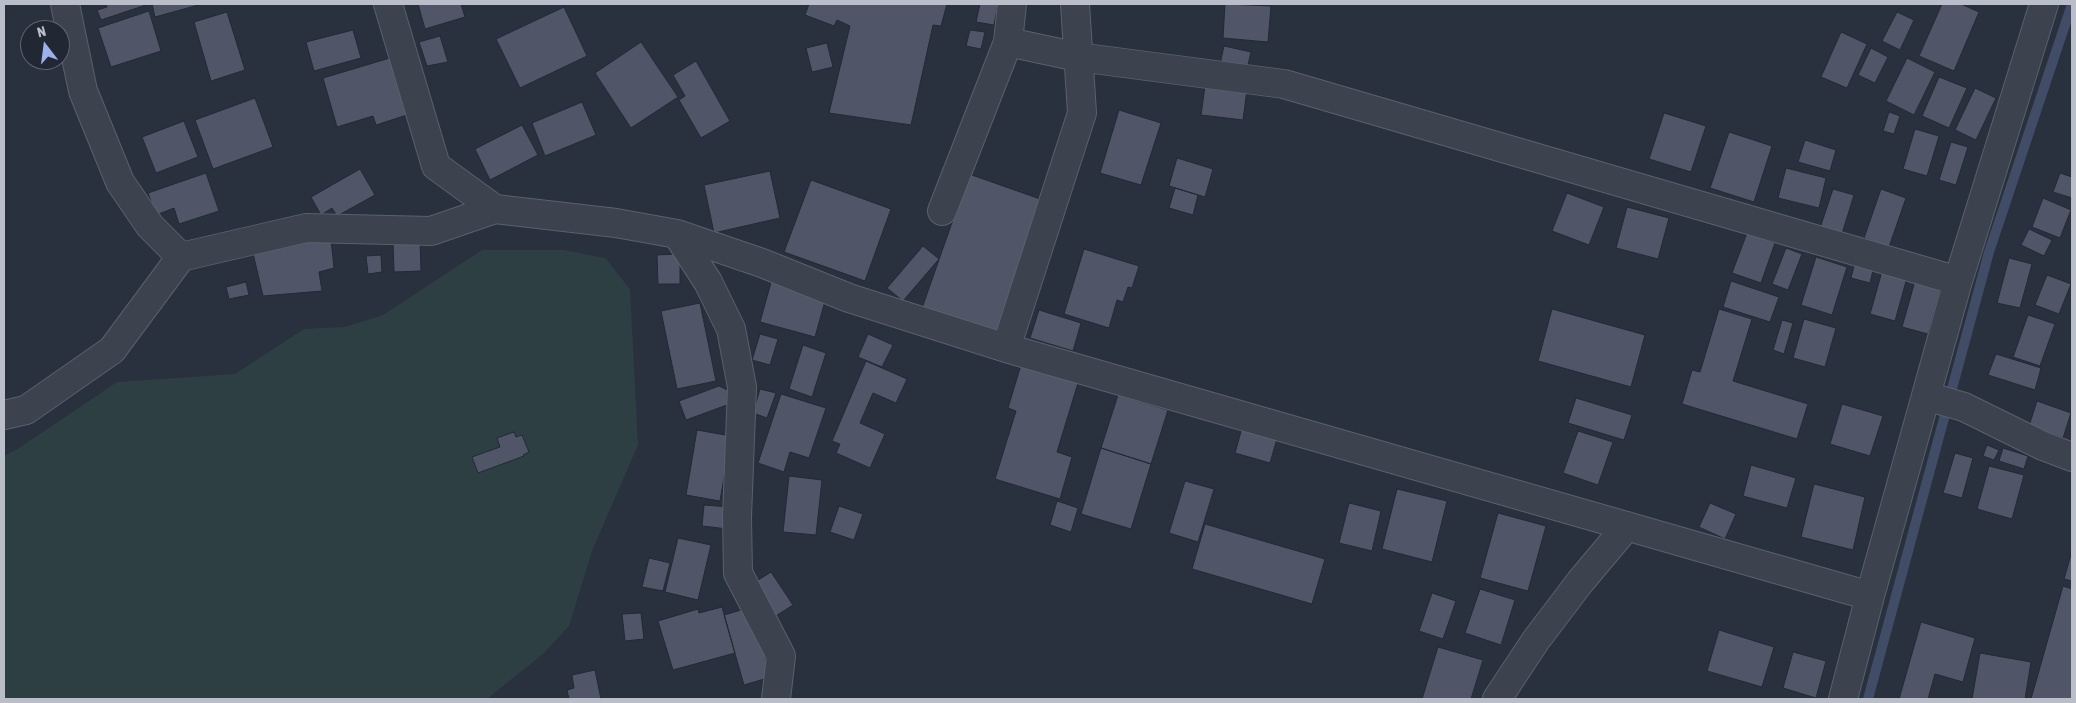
<!DOCTYPE html>
<style>
body{margin:0}
#map{position:relative;width:2076px;height:703px;overflow:hidden;background:#29303e;font-family:"Asap Condensed",sans-serif}
canvas{display:block}
.frame{position:absolute;inset:0;border:5px solid #babec9;pointer-events:none}
.north{position:absolute;left:20px;top:20px;width:50px;height:50px;box-sizing:border-box;background:#222734;border:1px solid #5f6370;border-radius:50%;rotate:345deg;font-size:14px;font-weight:700;line-height:20px;text-align:center;color:#babec9}
.north::after{content:'';display:block;margin:auto;width:18px;height:22px;background:#9bb1ec;clip-path:polygon(50% 0,100% 100%,50% 72%,0 100%)}
</style>
<div id="map">
<canvas width="2076" height="703"></canvas>
<div class="frame"></div>
<div class="north">N</div>
</div>
<script>
const context = document.querySelector('canvas').getContext('2d');
context.lineJoin = 'round';
function fill(path, color) { context.fillStyle = color; context.fill(path, 'evenodd'); }
const shape = rows => new Path2D(rows.map(r => 'M' + r).join(''));
function stroke(path, color, width, dash) { context.strokeStyle = color; context.lineWidth = width; context.lineCap = dash ? 'butt' : 'round'; context.setLineDash(dash || []); context.stroke(path); }
fill(shape([
 [482,250,564,250,605,258,630,289,638,445,592,551,569,626,543,654,487,699,4,699,4,456,19,448,117,382,235,374,304,329,345,327,383,315]
]), '#2e3f43');
stroke(shape([
 [1868,699,1989,252,2072,4]
]), '#414c66', 10);
const building = shape([
 [106,4,145,4,146,5,101,20,97,10,107,7,106,4],
 [152,4,202,4,155,17,152,4],
 [418,4,461,4,465,17,425,29,418,4],
 [809,4,947,4,941,26,933,25,911,125,829,113,850,26,837,20,834,26,805,15,809,4],
 [980,4,998,4,994,25,976,22,980,4],
 [1225,4,1271,6,1268,42,1223,38,1225,4],
 [1942,4,1961,4,1979,12,1954,71,1919,56,1942,4],
 [564,7,587,56,520,88,496,39,564,7],
 [149,11,161,51,111,67,98,28,149,11],
 [227,12,245,70,211,81,194,22,227,12],
 [1897,12,1914,20,1900,50,1882,41,1897,12],
 [353,30,361,58,314,71,306,42,353,30],
 [970,30,985,32,981,49,966,46,970,30],
 [1841,32,1867,44,1847,88,1821,77,1841,32],
 [440,36,448,62,427,66,419,42,440,36],
 [641,42,678,97,631,128,595,73,641,42],
 [827,43,833,67,812,72,806,48,827,43],
 [1224,46,1251,52,1247,69,1220,64,1224,46],
 [1871,48,1888,57,1875,83,1858,75,1871,48],
 [390,58,407,115,376,125,373,116,337,127,323,78,390,58],
 [1907,58,1935,72,1914,115,1886,101,1907,58],
 [696,61,730,121,701,138,679,100,685,96,673,75,696,61],
 [1939,77,1967,88,1949,128,1922,116,1939,77],
 [1205,86,1247,90,1243,120,1201,115,1205,86],
 [1975,88,1996,98,1976,140,1955,130,1975,88],
 [255,98,273,147,213,169,195,120,255,98],
 [582,102,596,135,545,156,532,123,582,102],
 [1119,110,1161,123,1141,185,1100,173,1119,110],
 [1889,112,1900,116,1894,134,1883,131,1889,112],
 [1664,113,1706,126,1691,172,1649,159,1664,113],
 [184,121,198,157,156,173,142,137,184,121],
 [522,125,538,155,490,180,475,149,522,125],
 [1915,129,1939,136,1927,176,1903,169,1915,129],
 [1729,132,1772,146,1754,202,1710,188,1729,132],
 [1805,140,1836,150,1830,171,1798,162,1805,140],
 [1951,142,1968,147,1956,185,1939,180,1951,142],
 [1177,158,1213,169,1205,197,1169,186,1177,158],
 [1786,168,1826,178,1819,208,1778,198,1786,168],
 [360,169,375,195,337,216,332,208,321,215,311,197,360,169],
 [770,171,780,218,714,233,704,185,770,171],
 [206,173,219,211,179,224,174,208,156,215,148,193,206,173],
 [2060,173,2072,177,2072,198,2053,192,2060,173],
 [969,174,1043,200,996,337,921,311,969,174],
 [811,180,891,209,865,281,784,252,811,180],
 [1175,188,1198,195,1193,215,1169,208,1175,188],
 [1833,189,1854,195,1841,237,1819,231,1833,189],
 [1881,189,1906,198,1889,247,1864,238,1881,189],
 [1567,193,1604,207,1589,245,1552,231,1567,193],
 [2043,198,2071,210,2060,238,2032,227,2043,198],
 [1627,207,1669,218,1658,259,1616,248,1627,207],
 [2029,229,2052,240,2044,256,2021,245,2029,229],
 [1747,233,1775,243,1761,283,1732,273,1747,233],
 [331,239,334,268,319,272,322,291,263,296,252,249,331,239],
 [420,240,421,271,394,272,393,241,420,240],
 [923,246,939,259,903,301,887,288,923,246],
 [1786,248,1802,254,1788,290,1772,284,1786,248],
 [1084,249,1139,266,1132,288,1128,287,1123,302,1117,300,1109,328,1064,314,1084,249],
 [680,254,680,284,658,284,657,255,680,254],
 [381,255,382,272,368,274,366,256,381,255],
 [1816,257,1847,267,1832,315,1801,305,1816,257],
 [2009,258,2032,264,2020,308,1997,303,2009,258],
 [1855,262,1874,266,1870,283,1851,278,1855,262],
 [1883,268,1908,274,1895,321,1870,314,1883,268],
 [1917,274,1943,282,1928,334,1902,327,1917,274],
 [2047,275,2071,284,2059,314,2035,305,2047,275],
 [772,279,827,294,815,337,760,322,772,279],
 [1731,281,1779,297,1770,322,1723,307,1731,281],
 [246,282,249,295,229,299,226,287,246,282],
 [700,303,716,381,677,389,661,311,700,303],
 [1552,309,1645,335,1631,387,1538,361,1552,309],
 [1719,309,1752,319,1733,381,1808,404,1797,439,1682,404,1692,370,1700,372,1719,309],
 [1039,310,1081,323,1073,351,1030,338,1039,310],
 [2028,315,2055,324,2040,366,2013,357,2028,315],
 [1804,319,1836,328,1825,367,1793,358,1804,319],
 [1782,320,1793,323,1784,354,1773,350,1782,320],
 [760,334,778,339,770,365,752,360,760,334],
 [868,334,893,345,882,367,858,357,868,334],
 [803,345,826,353,812,397,789,389,803,345],
 [1996,354,2041,368,2035,390,1988,375,1996,354],
 [866,361,907,379,896,403,873,393,860,423,885,434,870,468,836,453,840,444,832,441,866,361],
 [1021,365,1078,383,1057,452,1072,457,1060,499,995,479,1016,411,1008,408,1021,365],
 [719,386,736,394,738,401,686,420,679,401,719,386],
 [760,389,776,393,767,418,753,413,760,389],
 [781,394,826,408,809,458,790,452,784,472,758,463,781,394],
 [1118,395,1168,410,1151,464,1101,448,1118,395],
 [1576,398,1632,415,1624,440,1568,423,1576,398],
 [2037,401,2071,413,2063,438,2029,426,2037,401],
 [1842,404,1883,416,1870,456,1830,444,1842,404],
 [1242,428,1277,439,1270,463,1235,453,1242,428],
 [697,430,731,436,720,501,686,495,697,430],
 [1578,431,1613,442,1598,485,1563,473,1578,431],
 [514,432,516,437,522,435,529,452,523,455,524,456,478,473,472,457,500,447,497,438,514,432],
 [1987,445,1999,450,1994,460,1983,456,1987,445],
 [1101,448,1151,464,1131,529,1081,514,1101,448],
 [2003,448,2028,456,2024,469,1999,461,2003,448],
 [1955,453,1973,458,1962,498,1943,493,1955,453],
 [1751,465,1796,478,1787,508,1743,496,1751,465],
 [1989,466,2024,475,2012,519,1977,509,1989,466],
 [789,476,822,480,816,535,783,532,789,476],
 [1185,481,1214,489,1198,542,1169,533,1185,481],
 [1814,484,1865,497,1853,550,1801,537,1814,484],
 [1397,489,1447,501,1432,562,1382,549,1397,489],
 [1057,501,1078,508,1071,532,1050,525,1057,501],
 [1349,503,1381,511,1372,551,1339,543,1349,503],
 [1710,503,1736,514,1725,539,1699,527,1710,503],
 [704,505,730,507,728,529,702,526,704,505],
 [839,506,863,514,854,540,830,532,839,506],
 [1498,513,1546,526,1528,591,1480,578,1498,513],
 [1205,524,1325,559,1312,604,1192,569,1205,524],
 [678,538,711,545,698,600,665,592,678,538],
 [2072,551,2072,581,2064,579,2072,551],
 [649,558,670,563,663,591,642,587,649,558],
 [771,572,793,605,771,619,749,586,771,572],
 [2063,586,2072,589,2072,699,2031,699,2063,586],
 [1480,589,1515,600,1501,645,1465,633,1480,589],
 [1432,593,1456,601,1443,639,1419,631,1432,593],
 [722,607,735,653,673,670,658,621,698,609,699,613,722,607],
 [751,607,771,677,744,685,724,615,751,607],
 [641,613,644,639,625,641,622,614,641,613],
 [1921,622,1975,638,1963,682,1935,674,1928,699,1899,699,1921,622],
 [1719,630,1774,647,1762,687,1707,671,1719,630],
 [1438,647,1483,660,1471,699,1422,699,1438,647],
 [1793,652,1826,661,1816,698,1783,688,1793,652],
 [1980,653,2031,662,2025,699,1972,699,1980,653],
 [595,670,601,699,569,699,567,690,574,688,572,675,595,670]
]);
fill(building, '#505667');
stroke(building, '#242936', 1);
const minor = shape([
 [65,4,83,91,120,182,150,226,181,257],
 [388,4,436,166,495,209],
 [1008,42,1078,57,1284,84,1958,281],
 [942,211,1008,42,1012,4],
 [677,234,708,282,731,329,742,387,737,517,738,573,781,656,776,699],
 [1006,348,1082,113,1075,4],
 [1926,396,1964,407,2043,446,2072,457],
 [4,415,26,410,112,350,181,257,306,228,431,231,495,209,616,223,677,234,762,263,849,298,1006,348,1870,596],
 [1497,699,1536,640,1580,582,1627,526],
 [1843,699,1870,596,1958,281,2044,4]
]);
stroke(minor, '#5b606c', 30);
stroke(minor, '#3d424f', 28);
</script>
